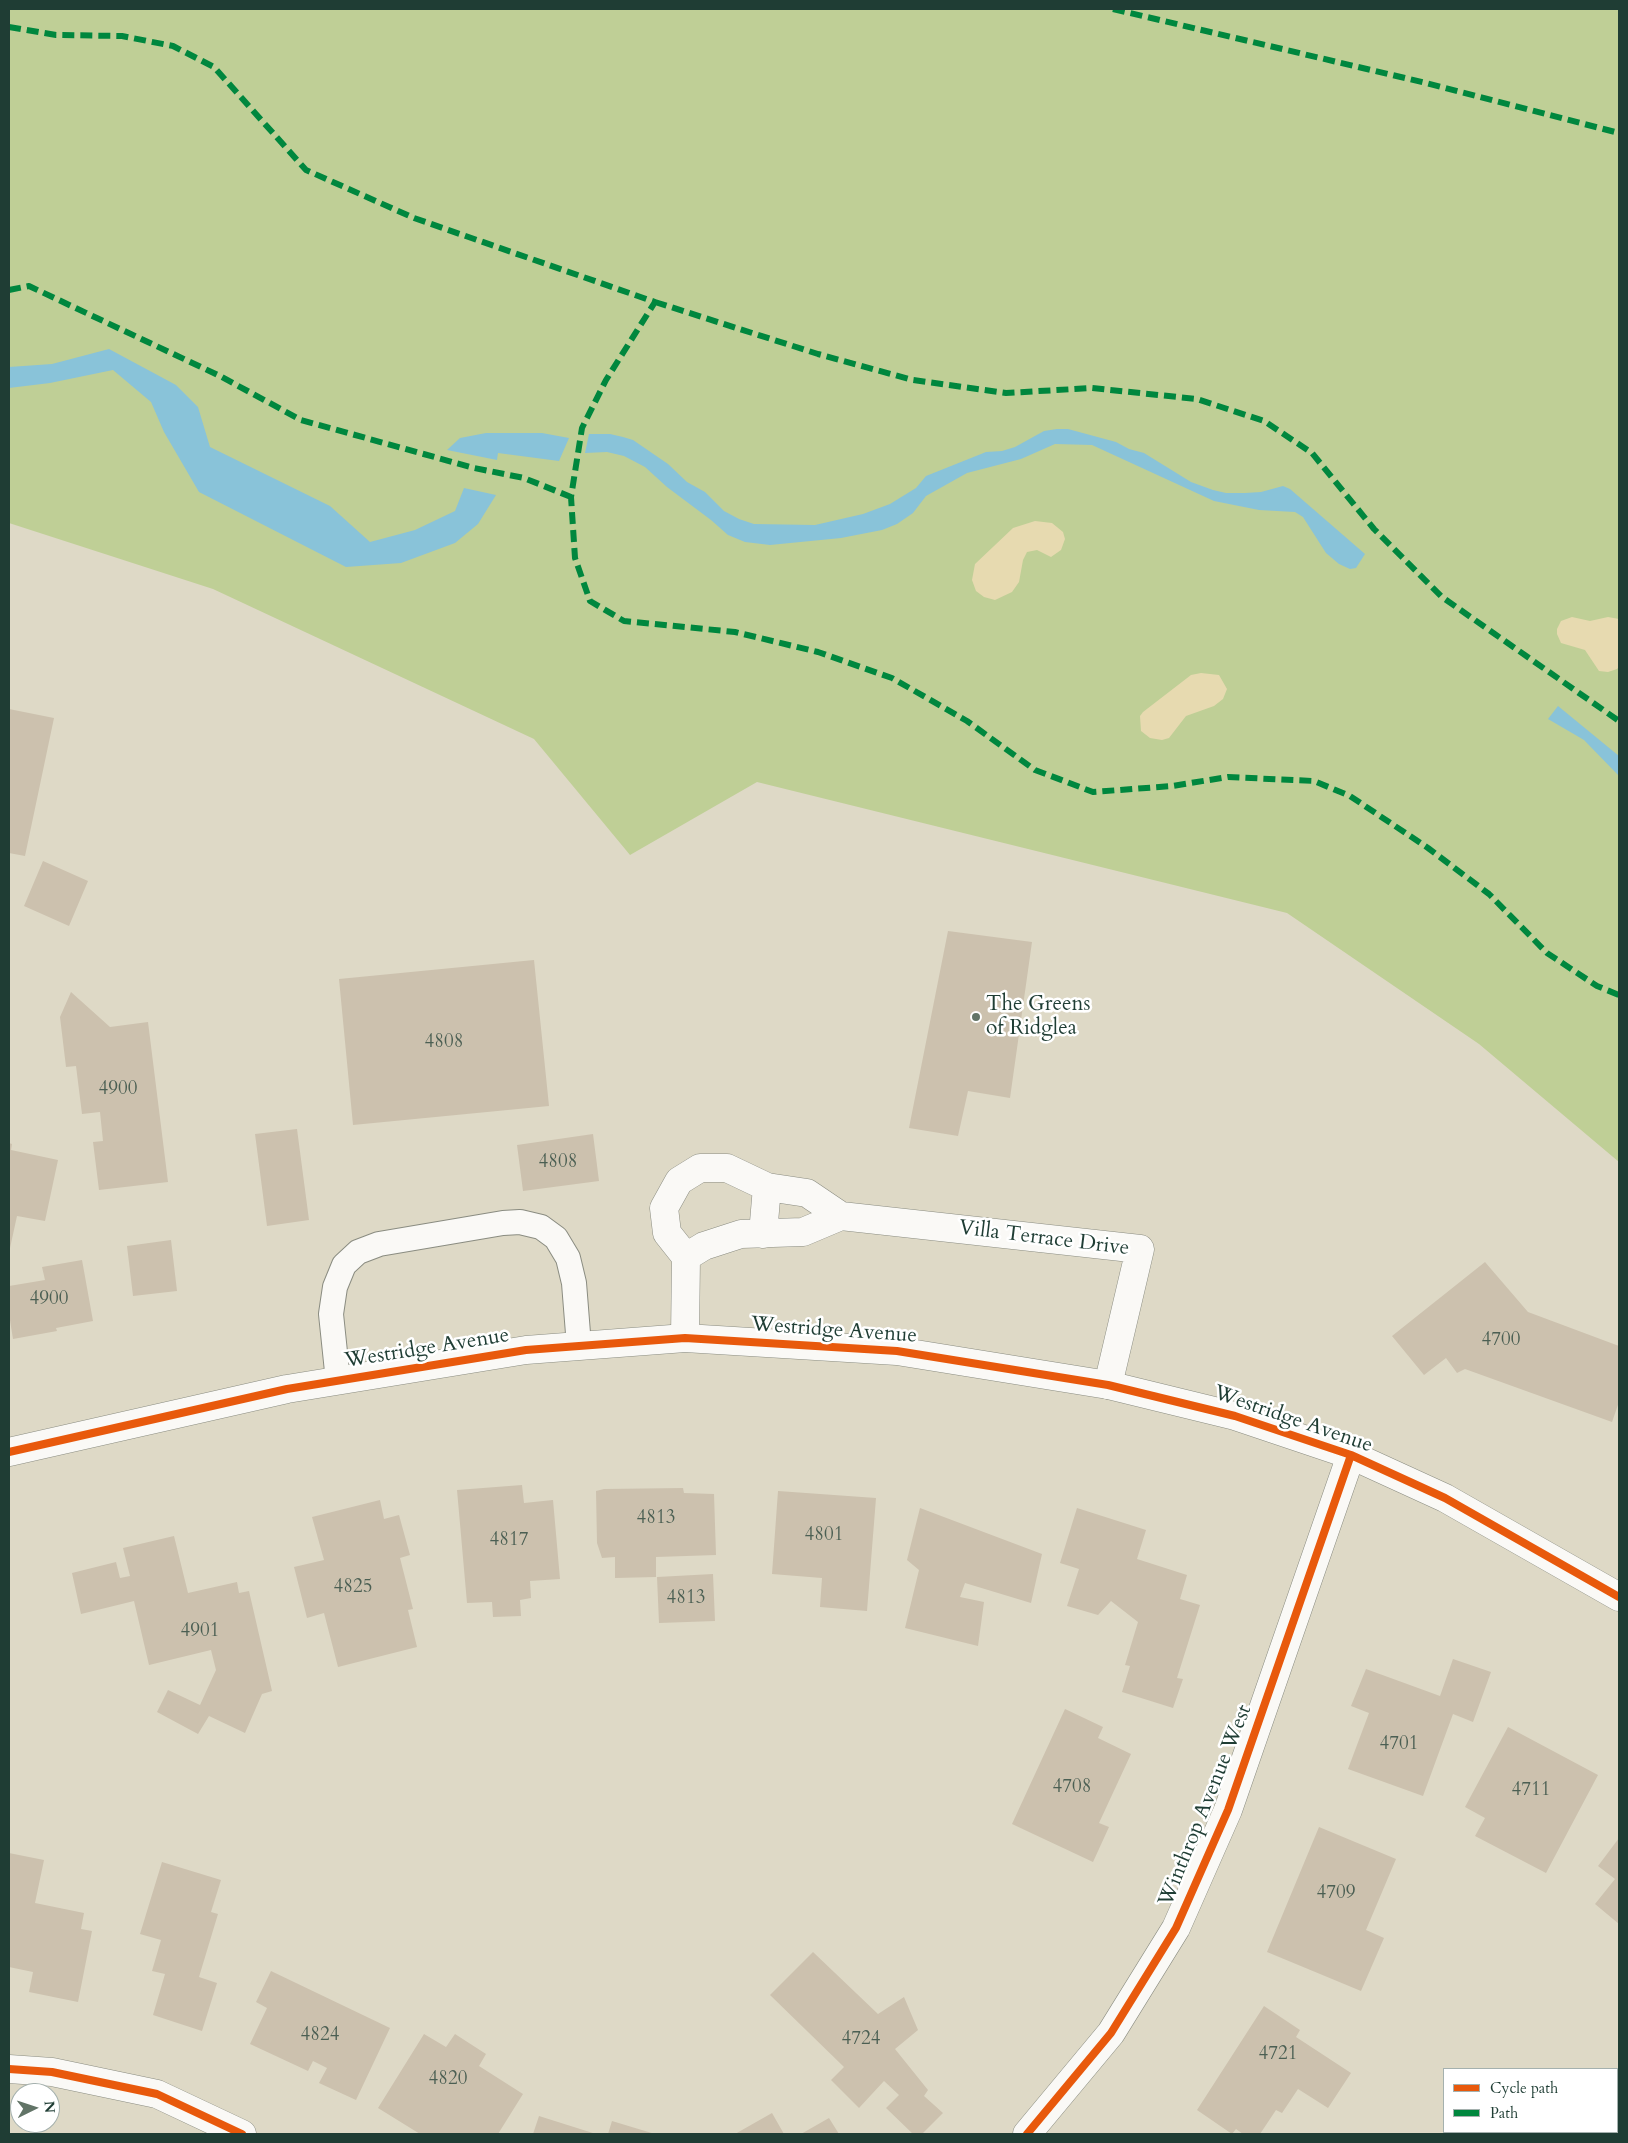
<!DOCTYPE html>
<style>
body{margin:0}
#map{position:relative;width:1628px;height:2143px;overflow:hidden;background:#ded9c6;font-family:Cardo,serif}
canvas{display:block}
.frame{position:absolute;inset:0;border:10px solid #1f3d34;pointer-events:none}
.legend{position:absolute;left:1443px;top:2068px;width:175px;height:65px;box-sizing:border-box;background:#fff;border:1px solid #a5b1ae;margin:0;padding:6px 9px;list-style:none;font-size:15px;color:#1f3d34}
.legend li{display:flex;align-items:center;gap:10px;height:25px}
.legend b{width:25px;border:1px solid #a5b1ae}
.north{position:absolute;left:10px;top:2083px;width:50px;height:50px;box-sizing:border-box;background:#fff;border:1px solid #a5b1ae;border-radius:50%;rotate:86deg;font-size:14px;font-weight:700;line-height:20px;text-align:center;color:#1f3d34}
.north::after{content:'';display:block;margin:auto;width:18px;height:22px;background:#627467;clip-path:polygon(50% 0,100% 100%,50% 72%,0 100%)}
</style>
<div id="map">
<canvas width="1628" height="2143"></canvas>
<div class="frame"></div>
<ul class="legend">
<li><b style="height:6px;background:#e8590c"></b>Cycle path</li>
<li><b style="height:6px;background:#00873e"></b>Path</li>
</ul>
<div class="north">N</div>
</div>
<script>
const context = document.querySelector('canvas').getContext('2d');
context.lineJoin = 'round';
function fill(path, color) { context.fillStyle = color; context.fill(path, 'evenodd'); }
const shape = rows => new Path2D(rows.map(r => 'M' + r).join(''));
function stroke(path, color, width, dash) { context.strokeStyle = color; context.lineWidth = width; context.lineCap = dash ? 'butt' : 'round'; context.setLineDash(dash || []); context.stroke(path); }
function label(font, color, halo, rows, align = 'center') {
  context.font = font + ' Cardo,serif'; context.lineWidth = 5; context.setLineDash([]); context.textBaseline = 'middle'; context.strokeStyle = halo; context.fillStyle = color; for (const [text, x, y, turn = 0] of rows) {
    context.save(); context.translate(x, y); context.rotate((+turn || 0) * Math.PI / 180); context.textAlign = isNaN(turn) ? turn : align; if (halo) context.strokeText(text, 0, 0); context.fillText(text, 0, 0); context.restore();
  }
}
fill(shape([
 [9,9,1619,9,1619,1162,1479,1044,1287,913,757,782,630,855,534,739,213,589,9,523]
]), '#bfcf96');
fill(shape([
 [1035,521,1052,523,1063,532,1065,539,1061,550,1051,557,1037,550,1027,552,1023,560,1019,582,1012,592,995,600,984,597,976,591,972,580,975,564,1013,528],
 [1572,617,1590,621,1608,617,1619,619,1619,667,1617,669,1608,672,1599,671,1585,650,1561,643,1557,634,1557,629,1561,621],
 [1201,673,1219,675,1227,689,1223,699,1214,706,1186,716,1169,738,1162,740,1150,738,1141,731,1140,716,1143,712,1191,675]
]), '#e7dab0');
fill(shape([
 [109,349,176,385,198,407,210,447,330,506,370,542,415,530,455,511,464,488,496,495,478,524,455,543,401,563,346,567,199,492,164,432,151,402,113,370,50,383,9,388,9,367,52,364],
 [1057,429,1068,429,1116,442,1129,449,1144,453,1191,482,1213,490,1226,493,1245,493,1261,492,1283,486,1290,489,1365,554,1356,568,1350,569,1339,564,1326,553,1303,517,1295,512,1259,510,1214,501,1092,445,1055,444,1021,459,967,473,926,496,913,513,897,524,882,530,841,538,770,545,745,542,728,535,711,520,667,487,645,467,624,456,607,452,585,453,589,434,610,434,623,437,633,440,668,464,687,482,705,492,724,511,739,519,754,524,815,525,863,514,890,504,916,488,926,476,986,452,1002,451,1015,447,1044,431],
 [486,433,542,433,569,438,559,461,498,453,497,460,447,450,460,438],
 [1558,706,1619,756,1619,776,1584,740,1548,719]
]), '#89c3d9');
fill(shape([
 [9,709,54,718,25,856,9,853],
 [43,861,88,881,69,926,24,906],
 [948,931,1032,942,1010,1098,968,1091,958,1136,909,1128],
 [534,960,549,1106,353,1125,339,979],
 [71,992,110,1027,148,1022,168,1182,99,1190,93,1142,103,1141,100,1112,82,1114,76,1066,66,1067,60,1017],
 [297,1129,309,1220,267,1226,255,1134],
 [593,1134,599,1181,523,1191,517,1145],
 [9,1143,12,1144,11,1150,58,1160,45,1221,17,1216,10,1248],
 [171,1240,177,1291,133,1296,127,1246],
 [82,1260,93,1321,56,1328,57,1331,13,1339,9,1314,9,1286,45,1280,42,1267],
 [1485,1262,1528,1312,1619,1346,1619,1402,1612,1422,1465,1369,1457,1373,1446,1358,1424,1375,1392,1336],
 [522,1485,524,1503,553,1500,560,1579,530,1581,531,1598,520,1600,521,1616,493,1617,492,1602,467,1603,457,1490],
 [683,1488,684,1493,714,1494,716,1555,656,1557,656,1577,615,1578,615,1557,602,1558,597,1543,596,1491,604,1489],
 [778,1491,876,1498,867,1611,820,1607,822,1578,772,1574],
 [380,1500,384,1519,399,1515,410,1555,400,1558,413,1609,408,1610,417,1647,338,1667,324,1613,307,1618,294,1567,324,1560,312,1517],
 [920,1508,1042,1554,1031,1603,965,1583,960,1597,984,1602,978,1646,905,1628,919,1570,907,1560],
 [1077,1508,1146,1530,1137,1559,1187,1575,1180,1599,1200,1605,1177,1678,1183,1679,1173,1708,1122,1692,1130,1666,1125,1665,1138,1622,1111,1601,1098,1615,1067,1606,1079,1569,1060,1563],
 [174,1536,188,1593,237,1582,239,1593,249,1591,272,1691,262,1694,245,1733,209,1716,198,1734,157,1712,168,1690,200,1705,216,1670,211,1650,149,1665,134,1601,81,1614,72,1573,116,1562,120,1578,130,1576,123,1548],
 [713,1574,715,1621,659,1623,657,1577],
 [1453,1659,1491,1672,1473,1722,1453,1714,1423,1796,1348,1769,1369,1713,1351,1706,1366,1669,1440,1696],
 [1065,1709,1103,1727,1098,1738,1131,1754,1099,1823,1109,1827,1093,1862,1012,1824],
 [1508,1727,1598,1775,1546,1873,1475,1836,1485,1818,1465,1807],
 [1319,1827,1396,1859,1366,1930,1384,1938,1361,1991,1267,1952],
 [1619,1838,1619,1924,1595,1904,1615,1879,1598,1866],
 [9,1853,44,1860,35,1903,84,1913,81,1929,92,1931,78,2002,29,1992,33,1972,9,1967],
 [162,1862,221,1880,211,1912,218,1914,199,1977,217,1983,202,2031,153,2015,165,1974,152,1971,161,1940,140,1934],
 [813,1952,878,2014,904,1997,918,2030,895,2049,928,2090,924,2096,943,2113,922,2134,913,2134,886,2108,899,2095,884,2081,859,2108,831,2080,844,2067,770,1995],
 [271,1971,390,2028,356,2100,319,2083,327,2068,313,2061,308,2071,250,2044,267,2008,256,2002],
 [1264,2006,1300,2030,1296,2037,1351,2073,1328,2108,1298,2089,1282,2113,1276,2110,1260,2134,1243,2134,1236,2129,1232,2134,1197,2110],
 [424,2034,446,2047,455,2034,486,2054,479,2066,523,2094,498,2134,420,2134,378,2108],
 [772,2113,784,2134,735,2134],
 [539,2116,596,2134,533,2134],
 [829,2118,839,2134,801,2134],
 [612,2121,655,2134,608,2134]
]), '#ccc1ae');
const service = shape([
 [338,1381,331,1314,335,1287,344,1265,358,1252,379,1244,503,1223,520,1222,541,1227,556,1238,568,1258,574,1283,579,1346]
]);
const minor = shape([
 [841,1216,1140,1249,1108,1385],
 [763,1234,767,1187],
 [685,1338,686,1257,667,1233,664,1208,679,1181,700,1168,727,1168,767,1187,807,1193,841,1216,803,1232,741,1234,704,1246,686,1257],
 [9,2069,52,2072,157,2094,242,2134],
 [1027,2134,1111,2033,1176,1928,1228,1810,1351,1455]
]);
const tertiary = shape([
 [9,1452,287,1389,526,1350,685,1338,897,1351,1108,1385,1235,1416,1351,1455,1445,1498,1619,1597]
]);
stroke(service, '#8a8c81', 26);
stroke(minor, '#8a8c81', 29);
stroke(tertiary, '#8a8c81', 29);
stroke(service, '#faf9f6', 24);
stroke(minor, '#faf9f6', 28);
stroke(tertiary, '#faf9f6', 28);
stroke(shape([
 [1113,9,1426,83,1619,133],
 [9,27,56,35,122,36,173,46,214,67,306,170,414,218,655,302,606,380,582,428,571,497,575,558,590,601,624,621,735,632,818,652,892,678,967,721,1035,770,1093,792,1172,786,1228,777,1314,781,1350,796,1428,848,1489,894,1547,953,1597,986,1619,995],
 [9,290,29,286,220,376,301,420,474,468,524,478,571,497],
 [655,302,818,354,913,380,1006,393,1092,388,1197,399,1264,421,1312,453,1374,529,1442,597,1619,721]
]), '#00873e', 6, [12, 6]);
stroke(shape([
 [9,1452,287,1389,526,1350,685,1338,897,1351,1108,1385,1235,1416,1351,1455,1445,1498,1619,1597],
 [9,2069,52,2072,157,2094,242,2134],
 [1027,2134,1111,2033,1176,1928,1228,1810,1351,1455]
]), '#e8590c', 8);
for (const [x, y, r, color] of [
 [976,1017,5,"#627467"]
]) { const dot = new Path2D(); dot.arc(x, y, r, 0, 2 * Math.PI); context.fillStyle = color; context.fill(dot); stroke(dot, '#fff', 2); }
label('19px', '#4b5f53', null, [
 ["4808",444,1043],
 ["4900",118,1090],
 ["4808",558,1163],
 ["4900",49,1300],
 ["4700",1501,1341],
 ["4813",656,1519],
 ["4801",824,1536],
 ["4817",509,1541],
 ["4825",353,1588],
 ["4813",686,1599],
 ["4901",200,1632],
 ["4701",1399,1745],
 ["4708",1072,1788],
 ["4711",1531,1791],
 ["4709",1336,1894],
 ["4824",320,2036],
 ["4724",861,2040],
 ["4721",1278,2055],
 ["4820",448,2080]
]);
label('21px', '#1f3d34', '#fff', [
 ["The Greens",986,1005],
 ["of Ridglea",986,1029]
], 'left');
label('21px', '#1f3d34', '#fff', [
 ["Villa Terrace Drive",1044,1239,7],
 ["Westridge Avenue",834,1331,4],
 ["Westridge Avenue",427,1349,-9],
 ["Westridge Avenue",1293,1420,19],
 ["Winthrop Avenue West",1206,1806,-68]
]);
</script>
